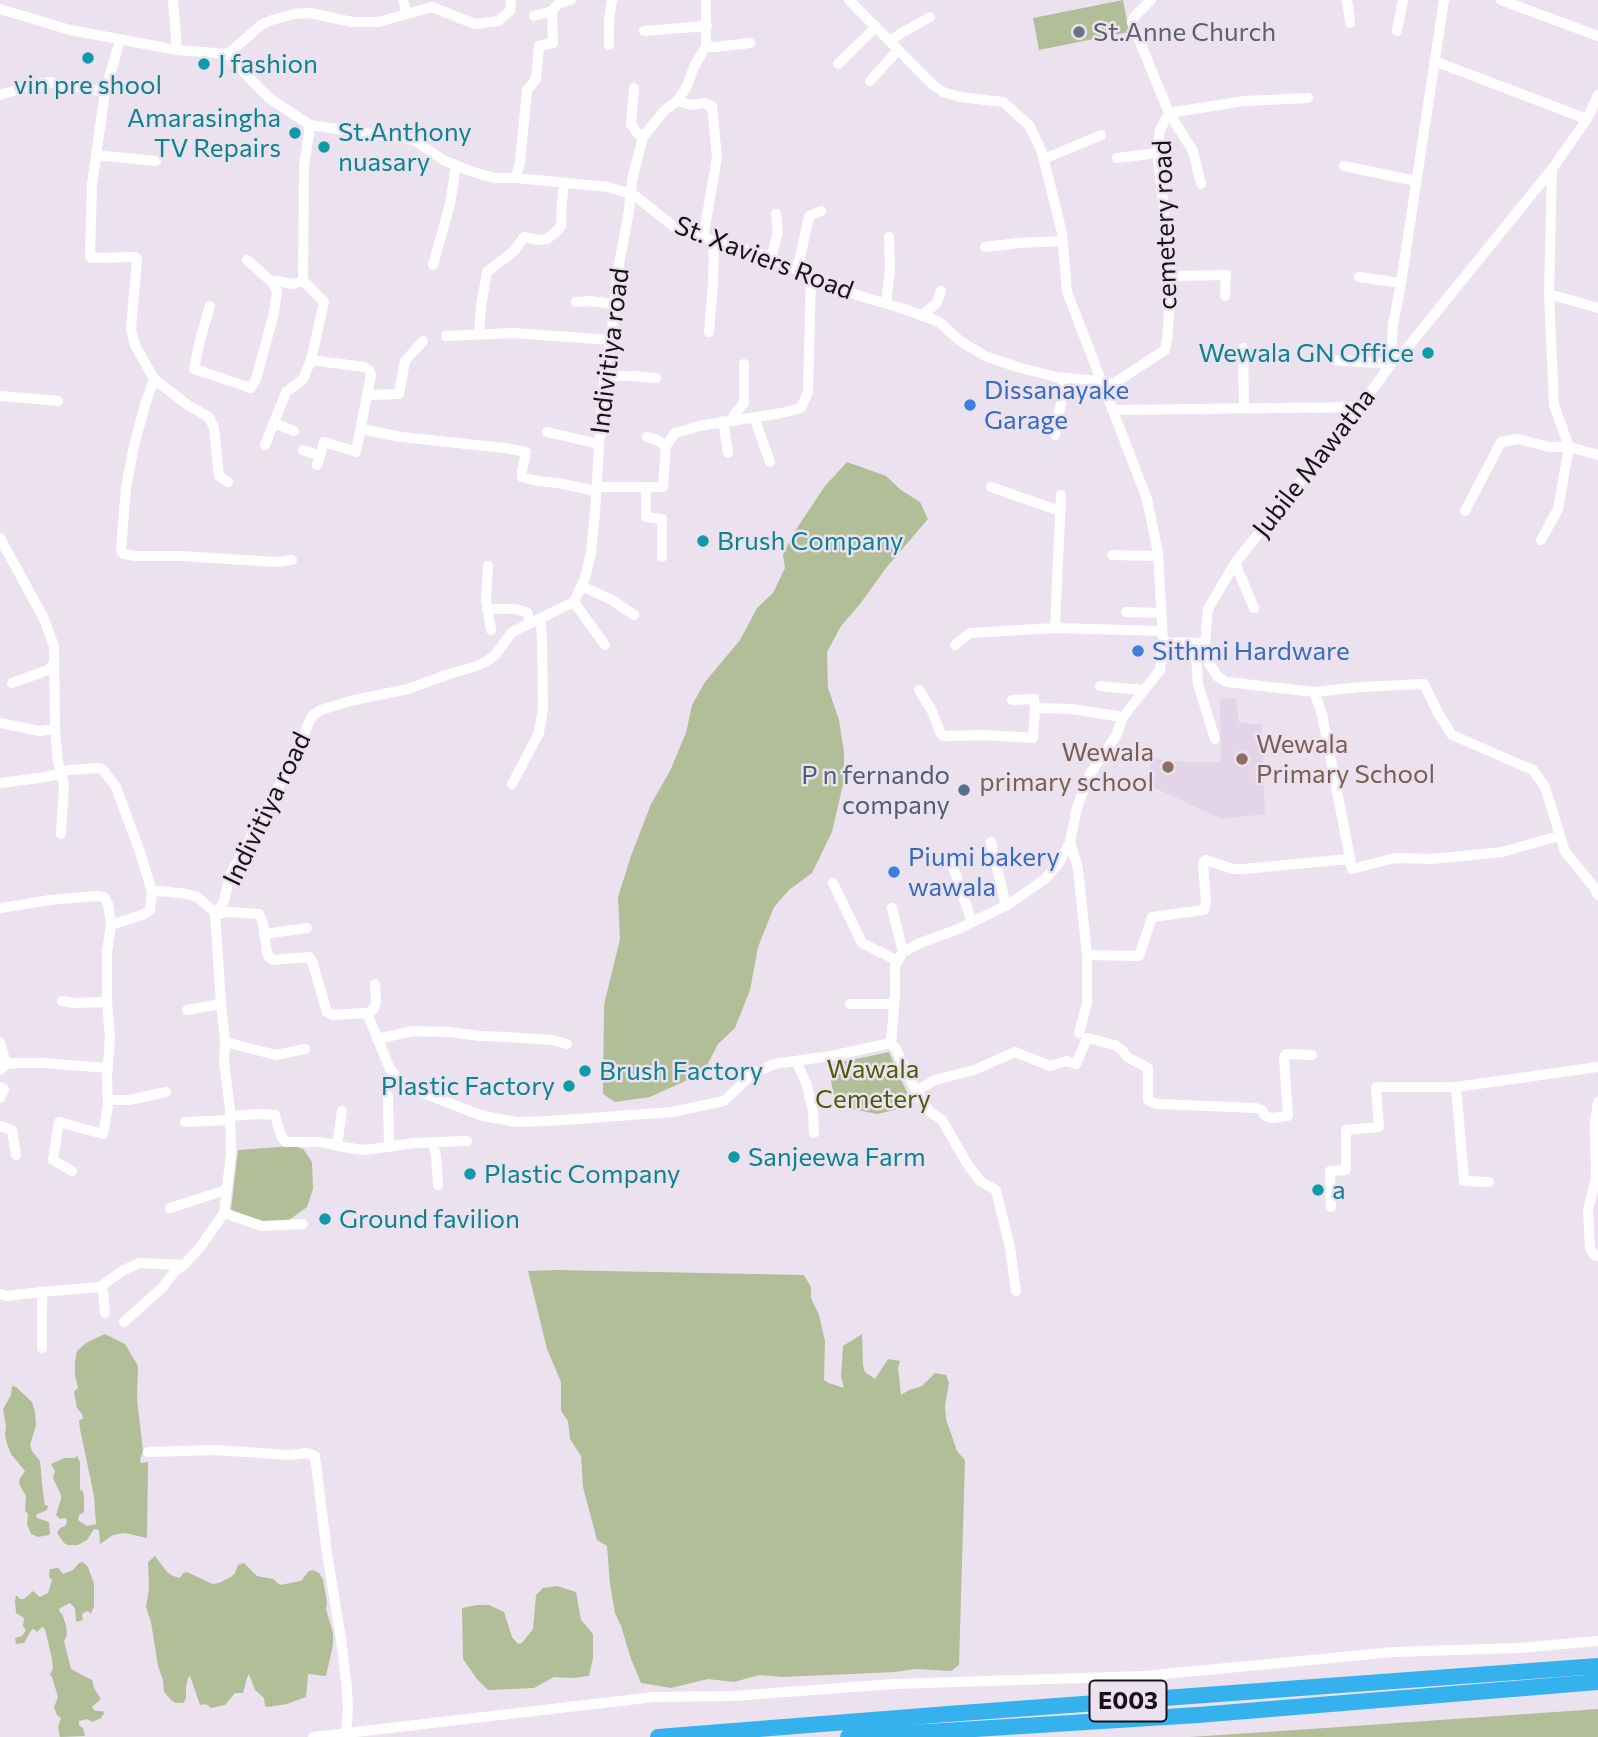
<!DOCTYPE html>
<style>
body{margin:0}
canvas{display:block;background:#ece1ef}
</style>
<canvas width="1598" height="1737"></canvas>
<script>
const context = document.querySelector('canvas').getContext('2d');
context.lineJoin = 'round';
function fill(path, color) { context.fillStyle = color; context.fill(path, 'evenodd'); }
const shape = rows => new Path2D(rows.map(r => 'M' + r).join(''));
function stroke(path, color, width, dash) { context.strokeStyle = color; context.lineWidth = width; context.lineCap = dash ? 'butt' : 'round'; context.setLineDash(dash || []); context.stroke(path); }
function label(font, color, halo, rows, align = 'center') {
  context.font = font + ' Commissioner,sans-serif'; context.lineWidth = 5; context.setLineDash([]); context.textBaseline = 'middle'; context.strokeStyle = halo; context.fillStyle = color; for (const [text, x, y, turn = 0] of rows) {
    context.save(); context.translate(x, y); context.rotate((+turn || 0) * Math.PI / 180); context.textAlign = isNaN(turn) ? turn : align; if (halo) context.strokeText(text, 0, 0); context.fillText(text, 0, 0); context.restore();
  }
}
fill(shape([
 [1236,698,1239,723,1262,724,1265,814,1222,819,1152,787,1149,758,1185,762,1221,762,1220,699]
]), '#e4d4e9');
fill(shape([
 [1123,0,1129,32,1039,50,1033,18],
 [847,462,886,476,901,490,920,502,928,519,886,568,860,604,841,626,827,652,828,688,839,720,844,752,844,780,832,832,812,873,789,890,774,907,758,947,750,990,735,1028,718,1044,703,1073,650,1097,615,1102,603,1094,604,1005,620,939,618,897,631,856,651,804,670,771,686,733,692,705,705,682,740,640,757,608,773,593,785,568,783,555,793,534,825,486],
 [889,1052,910,1099,895,1110,877,1114,836,1106,828,1065],
 [294,1146,303,1149,312,1162,313,1189,307,1207,289,1220,264,1223,237,1214,231,1209,238,1150],
 [555,1270,804,1275,811,1287,811,1298,819,1315,825,1341,824,1380,829,1383,844,1388,841,1377,843,1346,862,1334,863,1365,865,1372,875,1379,888,1359,900,1361,898,1368,901,1395,909,1390,922,1386,935,1373,946,1375,949,1383,945,1405,946,1419,957,1451,965,1460,959,1665,951,1671,916,1669,895,1672,782,1677,759,1675,734,1682,708,1679,671,1688,641,1683,631,1659,621,1626,615,1613,610,1584,607,1546,597,1540,583,1487,581,1456,570,1439,568,1421,561,1411,561,1382,547,1349,528,1271],
 [105,1334,125,1344,138,1366,137,1399,143,1451,140,1460,141,1463,148,1462,147,1538,125,1533,113,1535,100,1544,99,1530,94,1529,87,1540,78,1545,68,1545,64,1543,57,1533,60,1528,65,1526,67,1522,66,1518,60,1519,56,1515,61,1499,61,1495,53,1478,55,1471,51,1464,64,1458,75,1458,77,1456,80,1462,80,1490,83,1491,84,1497,84,1512,79,1515,78,1520,87,1526,96,1524,94,1496,80,1429,79,1420,83,1419,82,1414,77,1408,74,1392,78,1388,75,1375,75,1362,77,1351,86,1343],
 [12,1386,16,1387,32,1402,35,1412,36,1425,30,1445,32,1451,40,1461,43,1493,45,1505,48,1506,47,1510,36,1515,37,1518,49,1522,50,1533,49,1535,38,1537,31,1534,27,1524,28,1514,25,1511,26,1496,19,1484,20,1478,25,1471,11,1454,7,1444,5,1435,6,1426,3,1409,11,1395],
 [155,1556,167,1572,173,1576,180,1578,183,1573,187,1572,212,1584,219,1583,231,1577,235,1573,238,1565,244,1563,257,1576,273,1579,280,1585,301,1581,309,1571,313,1570,319,1573,323,1579,327,1603,326,1609,333,1633,333,1645,326,1676,308,1674,306,1697,287,1704,268,1707,265,1706,264,1698,255,1690,249,1674,247,1678,243,1693,235,1693,225,1705,211,1708,206,1704,200,1705,190,1676,188,1678,186,1686,186,1699,183,1703,176,1703,172,1701,164,1692,163,1680,158,1666,151,1622,146,1607,149,1588,148,1562],
 [83,1562,88,1567,94,1584,94,1606,91,1614,88,1611,83,1613,82,1615,83,1620,76,1622,75,1608,70,1603,60,1608,59,1611,62,1614,66,1625,67,1635,64,1641,71,1669,92,1680,94,1688,101,1699,92,1707,95,1711,103,1711,104,1713,101,1718,92,1722,87,1719,79,1721,79,1725,83,1728,85,1736,60,1737,58,1727,61,1718,57,1715,54,1707,58,1697,52,1677,50,1675,53,1668,52,1659,45,1629,42,1627,37,1632,35,1630,32,1629,24,1643,16,1644,15,1638,22,1636,26,1630,23,1626,24,1618,16,1613,15,1601,16,1595,20,1599,24,1599,33,1591,40,1597,48,1593,52,1580,49,1577,50,1569,58,1568,63,1574,73,1570,79,1563],
 [557,1586,576,1592,581,1620,593,1634,593,1658,589,1676,573,1678,554,1677,534,1688,488,1690,477,1679,463,1659,462,1608,477,1605,489,1605,504,1612,512,1637,518,1644,522,1643,533,1629,536,1595,543,1588],
 [1598,1709,1598,1737,1190,1737,1311,1729]
]), '#b1be98');
stroke(shape([
 [173,0,177,50],
 [403,0,407,14],
 [849,0,932,84,943,92,960,97,1003,102,1029,125,1042,152,1062,233,1067,292,1147,499,1158,553,1163,642,1160,670,1123,717,1116,736,1090,774,1077,807,1070,842,1059,863,1045,879,1009,904,956,930,920,943,903,952,895,965,895,995,891,1043],
 [1347,0,1350,23],
 [1501,0,1598,36],
 [0,9,70,30,177,50,228,54,234,62,269,98,310,125,414,140,443,160,473,172,494,178,516,178,608,187,634,195,673,226,710,240,768,256,819,280,857,295,907,310,939,322,960,341,985,356,1017,367,1056,377,1100,381,1113,384,1165,350,1167,339,1172,276,1157,152,1160,130,1169,113,1132,22,1134,17,1151,0],
 [534,16,552,11,559,3,571,0],
 [644,31,707,26],
 [1397,31,1403,0],
 [120,40,105,92,92,184,90,256,91,258,135,257,137,259,131,329,135,345,154,379,145,405,134,446,126,487,121,550,124,554,136,556,182,556,276,562,292,560],
 [890,41,900,34,930,17],
 [609,45,609,19,612,0],
 [706,46,715,47,750,43],
 [228,54,261,25,272,20,294,14,310,13,352,22,378,22,432,7,475,24,498,21,510,11,511,0],
 [1434,61,1587,119],
 [838,64,876,27],
 [870,81,898,50],
 [634,88,631,124,637,133,643,137],
 [0,95,32,85,49,82,105,92],
 [1598,95,1587,119,1552,169,1412,342,1402,354,1394,357,1391,364,1360,407,1235,563,1208,609,1205,644,1209,663,1218,677,1227,682,1314,692,1361,687,1424,684,1438,713,1452,735,1533,770,1545,787,1565,852,1594,887,1598,895],
 [677,101,692,105,704,103,712,106,717,158,703,238],
 [96,155,156,161],
 [1117,158,1150,154,1157,152],
 [1044,159,1101,135],
 [1344,166,1416,181],
 [1552,169,1549,294,1554,405,1569,447,1598,455],
 [516,178,520,162,527,90,536,79,539,46,553,43,552,11],
 [1201,184,1193,151,1169,113,1244,101,1308,98],
 [985,247,1019,243,1063,241],
 [771,257,778,232,776,214],
 [247,260,273,283],
 [433,265,450,204,456,165],
 [795,269,800,258,809,216,821,211],
 [1172,276,1226,275,1225,296],
 [1359,277,1401,283],
 [1549,294,1598,308],
 [576,302,590,301,615,304],
 [886,303,890,270,889,237],
 [210,306,200,340,194,369,251,388,256,379,273,317,277,292,273,283,277,281,292,284,300,282,303,280,304,167,310,125],
 [922,315,936,304,941,291],
 [709,332,713,284,714,241],
 [479,334,481,306,487,272,514,251,524,237,538,240,547,239,557,231,561,226,562,202,564,183],
 [446,336,514,333,611,340],
 [1243,348,1244,408],
 [1394,357,1392,341,1393,324,1401,283,1444,0],
 [311,360,364,367,369,370,371,375,356,452,324,442,317,465],
 [1333,360,1391,364],
 [604,376,635,376,656,378],
 [154,379,189,406,209,417,214,428,219,476,228,482],
 [367,395,399,394,405,361,423,341],
 [0,396,58,401],
 [1112,410,1360,407],
 [754,417,770,462],
 [733,419,734,415,744,403,744,364],
 [723,421,728,453],
 [274,423,294,431],
 [361,429,401,437,505,448,526,452,522,471,522,477,537,481,558,483,596,491],
 [547,432,599,444],
 [1055,435,1062,398,1063,378],
 [647,437,657,440,666,446],
 [265,445,286,392,303,379,311,360,324,302,303,280],
 [303,450,320,456],
 [597,487,663,487,666,446,675,433,699,426,782,413,801,408,808,392,811,276],
 [646,487,646,517,662,519,662,557],
 [991,487,1060,511],
 [1061,495,1055,628,1162,631],
 [1465,511,1501,442,1518,439,1549,447,1569,447,1558,509,1541,540],
 [0,538,44,619,54,646,55,729,58,762,61,773,68,770,100,768,104,771,116,787,140,852,152,892,150,910,142,915,111,925,107,952,107,1002,110,1038,107,1076,108,1106,103,1134,59,1122,53,1160,72,1171],
 [1112,555,1158,556],
 [1235,563,1254,608],
 [488,566,486,600,491,630],
 [581,586,612,600,634,615],
 [574,602,605,645],
 [487,609,515,609,527,612,530,623],
 [1126,612,1161,613],
 [1163,642,1202,643],
 [1195,643,1198,684,1215,739],
 [955,645,970,633,1055,628],
 [12,683,48,670,54,663],
 [1100,686,1144,690],
 [919,690,931,709,941,734,943,736,984,735,1033,738,1035,708],
 [1314,692,1322,714,1352,869,1395,858,1432,859,1502,852,1559,836],
 [1012,700,1034,699,1035,708,1071,709,1123,717],
 [0,723,39,731,55,729],
 [0,783,46,777,61,773,64,785,61,834],
 [512,784,539,733,543,708,542,640,541,624,537,620],
 [991,842,1006,906],
 [1070,842,1078,869,1087,955,1087,1003,1079,1033],
 [950,858,972,922],
 [833,883,862,943,898,961],
 [152,892,160,891,187,894,197,897,215,912],
 [0,908,50,900,98,896,104,897,108,904,111,925],
 [892,908,903,952],
 [215,915,228,912,259,914,263,923,267,953,269,957,273,960,309,957,312,961,327,1012,332,1015,367,1013,390,1069,400,1081,410,1088,483,1116,516,1122,550,1121,672,1112,724,1101,752,1074,774,1064,831,1056,891,1043],
 [264,934,307,928],
 [1087,955,1139,956,1152,917,1204,910,1206,903,1203,863,1206,860,1233,869,1243,869,1349,859],
 [62,1001,74,1003,107,1002],
 [850,1004,894,1004],
 [187,1010,221,1004],
 [367,1013,373,1010,376,1003,375,984],
 [377,1039,413,1031,449,1032,481,1036,507,1037,552,1040,567,1044],
 [0,1042,6,1064],
 [225,1042,276,1055,305,1049],
 [891,1043,896,1049,916,1091,929,1111,942,1120,966,1162,980,1181,996,1190,1010,1248,1016,1291],
 [796,1061,807,1085,813,1112,814,1133],
 [0,1070,6,1064,17,1063,44,1063,108,1068],
 [0,1087,4,1089,0,1098],
 [1456,1087,1464,1181,1489,1182],
 [916,1091,935,1080,974,1070,1015,1052,1050,1066,1067,1061,1076,1064,1087,1038,1115,1045,1122,1050,1127,1057,1148,1068,1148,1100,1151,1102,1158,1104,1256,1108,1262,1110,1265,1116,1271,1118,1288,1116,1284,1057,1286,1054,1312,1055],
 [388,1096,389,1147],
 [109,1100,129,1100,166,1092],
 [1598,1102,1595,1122,1596,1178,1588,1210,1590,1248,1594,1255,1598,1256],
 [230,1116,259,1114,275,1115,281,1136,286,1142,320,1142,349,1148,366,1150,414,1143,467,1141],
 [185,1122,230,1120],
 [0,1126,12,1130,16,1155],
 [433,1143,436,1156,438,1185],
 [337,1145,342,1111],
 [1331,1207,1330,1171,1346,1170,1346,1130,1379,1127,1376,1087,1456,1087,1598,1067],
 [170,1208,226,1190],
 [224,1213,262,1226,303,1224],
 [100,1287,103,1292,105,1313],
 [0,1294,6,1296,42,1292],
 [124,1322,162,1288,175,1271,184,1265],
 [42,1348,42,1292,100,1287,122,1271,139,1263,184,1265,200,1247,224,1213,231,1153,230,1109,224,1062,225,1040,221,1004,215,912,220,908,224,901,230,875,287,771,312,716,321,710,350,701,408,689,452,673,474,667,487,661,495,655,512,632,574,602,585,578,591,553,595,512,602,400,606,360,611,340,617,276,629,210,632,180,643,137,664,111,677,101,686,88,694,67,706,46,706,0],
 [148,1452,216,1450,289,1455,307,1453,315,1456,327,1553,341,1639,347,1689,348,1709,346,1733],
 [313,1737,654,1697,733,1696,894,1684,1144,1676,1394,1652,1518,1648,1598,1641]
]), '#fff', 10);
stroke(shape([
 [658,1737,948,1714,1598,1666],
 [848,1737,1198,1715,1598,1682]
]), '#35b2ee', 16);
for (const [x, y, r, color] of [
 [1079,32,7,"#6b7280"],
 [88,58,7,"#0f9aa8"],
 [204,64,7,"#0f9aa8"],
 [295,133,7,"#0f9aa8"],
 [324,147,7,"#0f9aa8"],
 [1428,353,7,"#0f9aa8"],
 [970,405,7,"#3f7fe0"],
 [703,541,7,"#0f9aa8"],
 [1138,651,7,"#3f7fe0"],
 [1242,759,7,"#8d6e63"],
 [1168,767,7,"#8d6e63"],
 [964,790,7,"#5c6f8a"],
 [894,872,7,"#3f7fe0"],
 [585,1071,7,"#0f9aa8"],
 [569,1086,7,"#0f9aa8"],
 [734,1157,7,"#0f9aa8"],
 [470,1174,7,"#0f9aa8"],
 [1318,1190,7,"#0f9aa8"],
 [325,1219,7,"#0f9aa8"]
]) { const dot = new Path2D(); dot.arc(x, y, r, 0, 2 * Math.PI); context.fillStyle = color; context.fill(dot); stroke(dot, '#ece1ef', 2.5); }
for (const [x, y, w] of [
 [1128,1701,77]
]) { const box = new Path2D(); box.roundRect(x - w / 2, y - 20.5, w, 41, 5); context.fillStyle = '#ece1ef'; context.fill(box); stroke(box, '#161217', 2); }
label('bold 24px', '#161217', null, [
 ["E003",1128,1701]
]);
label('26px', '#5b616d', '#ece1ef', [
 ["St.Anne Church",1093,32]
], 'left');
label('26px', '#0d838f', '#ece1ef', [
 ["J fashion",218,64],
 ["vin pre shool",88,85,"center"],
 ["Amarasingha",281,118,"right"],
 ["TV Repairs",281,148,"right"],
 ["St.Anthony",338,132],
 ["nuasary",338,162],
 ["Wewala GN Office",1414,353,"right"],
 ["Brush Company",717,541],
 ["Brush Factory",599,1071],
 ["Plastic Factory",555,1086,"right"],
 ["Sanjeewa Farm",748,1157],
 ["Plastic Company",484,1174],
 ["a",1332,1190],
 ["Ground favilion",339,1219]
], 'left');
label('26px', '#161217', '#ece1ef', [
 ["cemetery road",1165,225,-92],
 ["St. Xaviers Road",764,258,21],
 ["Indivitiya road",610,351,-83],
 ["Jubile Mawatha",1314,463,-52],
 ["Indivitiya road",267,809,-64]
]);
label('26px', '#366cbe', '#ece1ef', [
 ["Dissanayake",984,390],
 ["Garage",984,420],
 ["Sithmi Hardware",1152,651],
 ["Piumi bakery",908,857],
 ["wawala",908,887]
], 'left');
label('26px', '#785e54', '#ece1ef', [
 ["Wewala",1256,744],
 ["Primary School",1256,774],
 ["Wewala",1154,752,"right"],
 ["primary school",1154,782,"right"]
], 'left');
label('26px', '#4e5e75', '#ece1ef', [
 ["P n fernando",950,775],
 ["company",950,805]
], 'right');
label('26px', '#4a5e09', '#ece1ef', [
 ["Wawala",873,1069],
 ["Cemetery",873,1099]
]);
</script>
